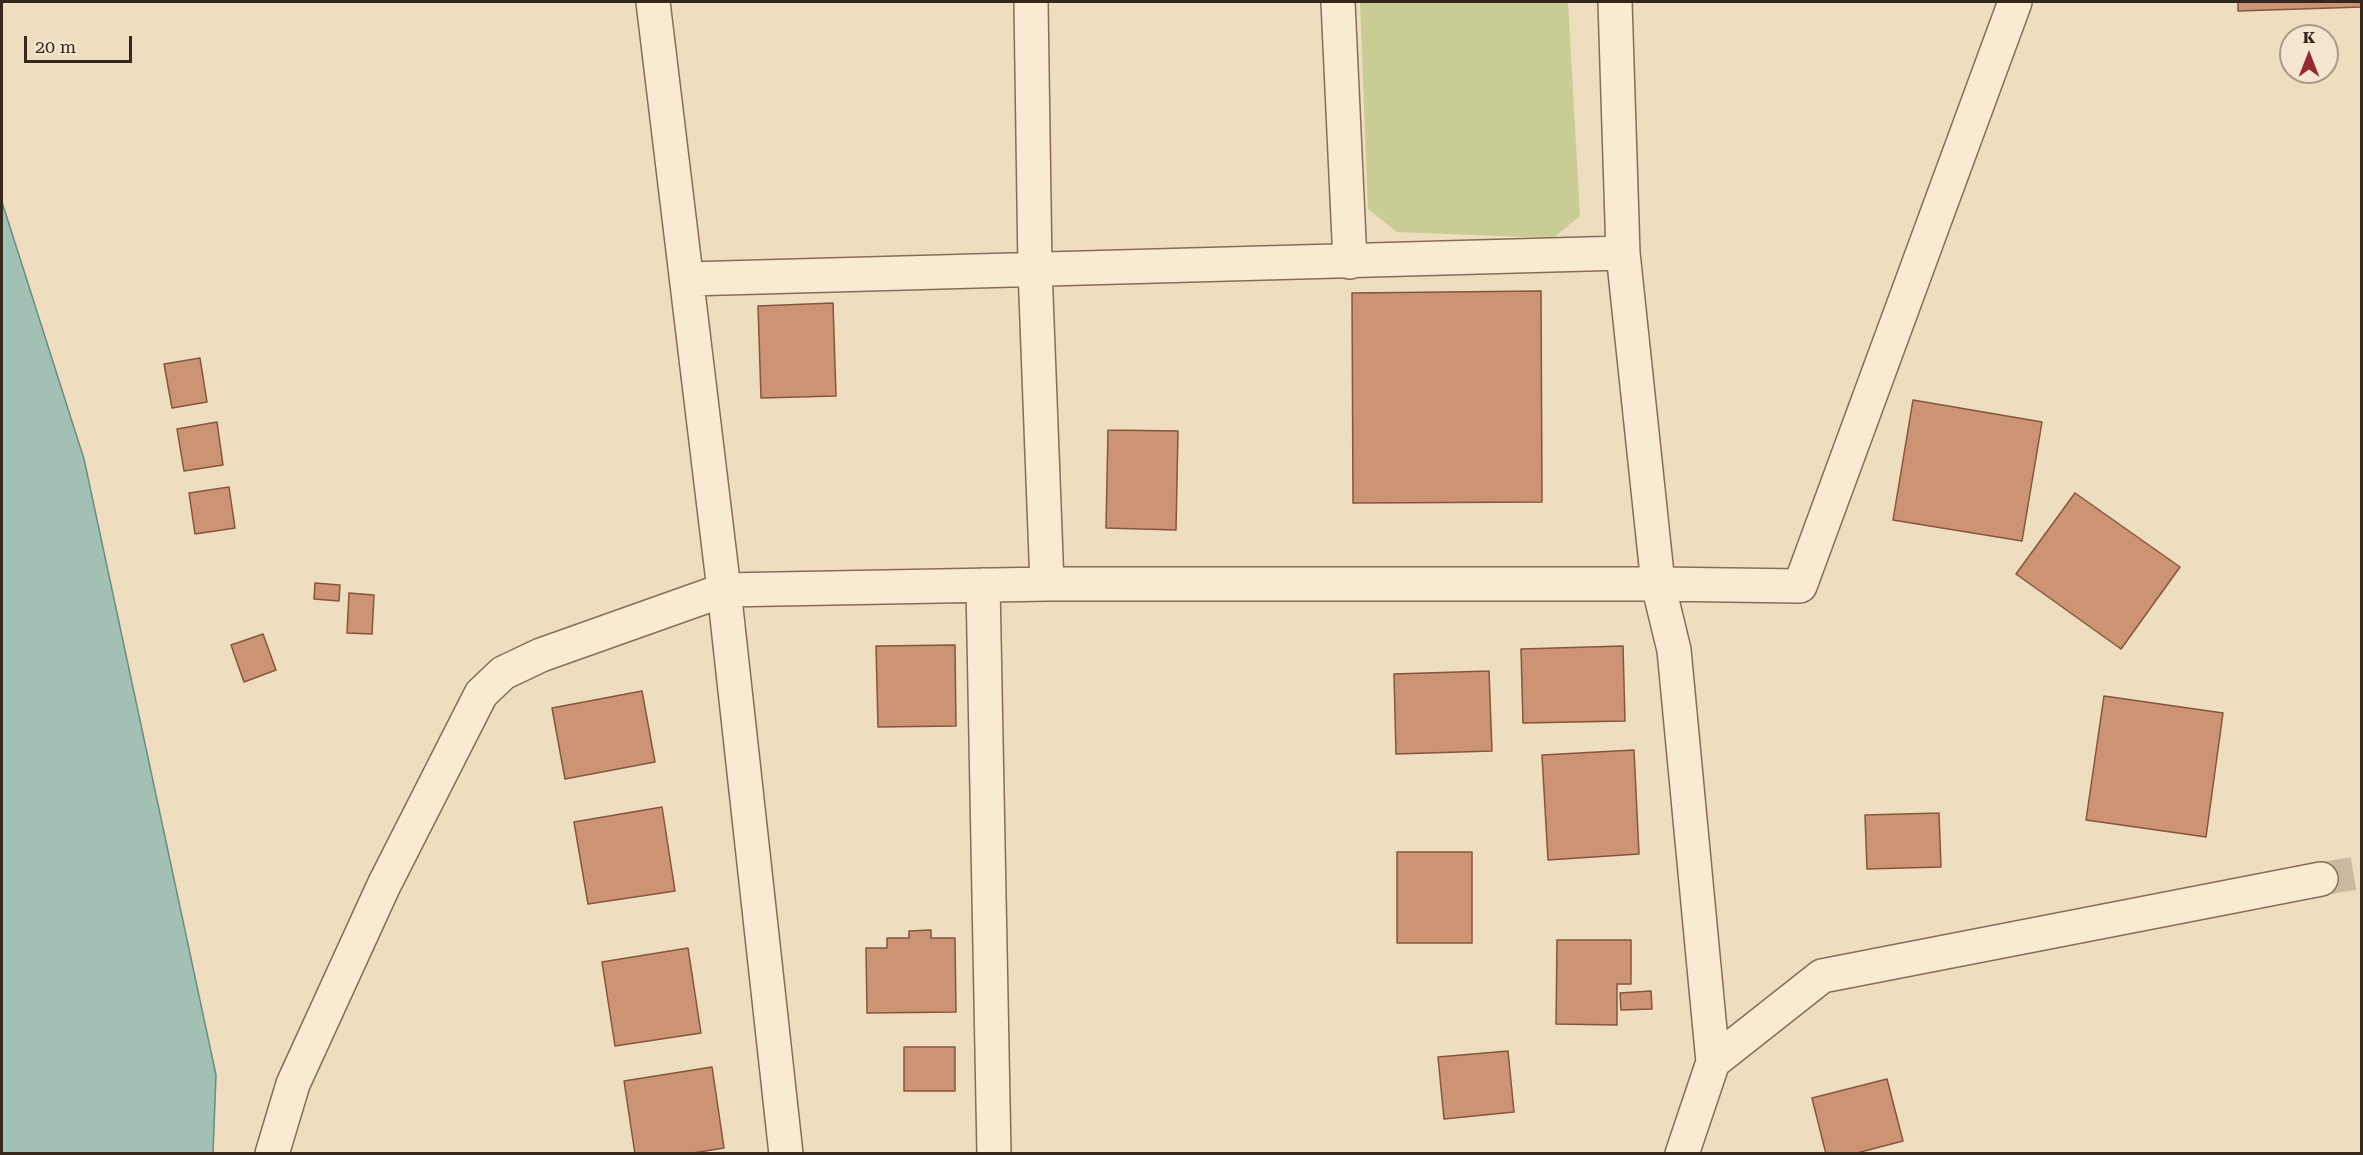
<!DOCTYPE html>
<style>
body{margin:0}
#map{position:relative;width:2363px;height:1155px;overflow:hidden;background:#eeddbf;font-family:"Roboto Serif",serif}
canvas{display:block}
.frame{position:absolute;inset:0;border:3px solid #36271c;pointer-events:none}
.north{position:absolute;left:2279px;top:24px;width:60px;height:60px;box-sizing:border-box;background:#f5e7cf;border:2px solid #a99a87;border-radius:50%;rotate:0deg;font-size:16px;font-weight:700;line-height:24px;text-align:center;color:#36271c}
.north::after{content:'';display:block;margin:auto;width:21px;height:27px;background:#962830;clip-path:polygon(50% 0,100% 100%,50% 72%,0 100%)}
.scale{position:absolute;left:24px;top:36px;width:108px;height:27px;box-sizing:border-box;border:3px solid #36271c;border-top:0;padding-left:8px;font-size:18px;line-height:21px;white-space:nowrap;color:#36271c;-webkit-text-stroke:4px #f5e7cf;paint-order:stroke}
</style>
<div id="map">
<canvas width="2363" height="1155"></canvas>
<div class="frame"></div>
<div class="north">K</div>
<div class="scale">20 m</div>
</div>
<script>
const context = document.querySelector('canvas').getContext('2d');
context.lineJoin = 'round';
function fill(path, color) { context.fillStyle = color; context.fill(path, 'evenodd'); }
const shape = rows => new Path2D(rows.map(r => 'M' + r).join(''));
function stroke(path, color, width, dash) { context.strokeStyle = color; context.lineWidth = width; context.lineCap = dash ? 'butt' : 'round'; context.setLineDash(dash || []); context.stroke(path); }
fill(shape([
 [1360,2,1568,2,1580,216,1553,238,1397,232,1368,209]
]), '#c9cc94');
const water = shape([
 [2,202,84,459,216,1075,213,1153,2,1153,2,202]
]);
fill(water, '#a3c0b5');
stroke(water, '#6a8d82', 1.5);
const building = shape([
 [2238,2,2362,2,2362,7,2238,11,2238,2],
 [1541,291,1542,502,1353,503,1352,293,1541,291],
 [833,303,836,396,761,398,758,306,833,303],
 [200,358,207,402,172,408,164,364,200,358],
 [1913,400,2042,422,2022,541,1893,520,1913,400],
 [217,422,223,465,184,471,177,429,217,422],
 [1108,430,1178,431,1176,530,1106,528,1108,430],
 [229,487,235,528,195,534,189,493,229,487],
 [2075,493,2180,567,2121,649,2016,574,2075,493],
 [315,583,340,585,339,601,314,599,315,583],
 [349,593,374,595,372,634,347,633,349,593],
 [263,634,276,670,244,682,231,645,263,634],
 [955,645,956,726,878,727,876,646,955,645],
 [1623,646,1625,721,1523,723,1521,649,1623,646],
 [1489,671,1492,751,1396,754,1394,674,1489,671],
 [642,691,655,762,565,779,552,708,642,691],
 [2104,696,2223,713,2206,837,2086,820,2104,696],
 [1634,750,1639,854,1548,860,1542,755,1634,750],
 [662,807,675,891,588,904,574,822,662,807],
 [1939,813,1941,867,1867,869,1865,815,1939,813],
 [1397,852,1472,852,1472,943,1397,943,1397,852],
 [931,930,931,938,955,938,956,1012,867,1013,866,948,887,948,887,938,909,938,909,931,931,930],
 [1557,940,1631,940,1631,984,1617,984,1617,1025,1556,1024,1557,940],
 [688,948,701,1033,615,1046,602,962,688,948],
 [1651,991,1652,1009,1621,1010,1620,993,1651,991],
 [904,1047,955,1047,955,1091,904,1091,904,1047],
 [1508,1051,1514,1112,1444,1119,1438,1057,1508,1051],
 [712,1067,724,1148,687,1154,635,1154,624,1081,712,1067],
 [1887,1079,1903,1141,1853,1154,1826,1154,1812,1098,1887,1079]
]);
fill(building, '#cc9375');
stroke(building, '#86553d', 1.5);
stroke(shape([
 [2321,879,2362,872]
]), '#c9b99e', 33, [33, 16]);
const minor = shape([
 [653,2,724,590,786,1154],
 [1031,2,1035,269,1047,584],
 [1338,2,1350,262],
 [1615,2,1623,253,1658,584,1674,650,1713,1062],
 [688,279,1623,253],
 [983,585,994,1154],
 [272,1154,293,1084,384,885,481,694,503,673,541,655,724,590,1047,584,1658,584,1800,586,2015,2],
 [1682,1154,1713,1062,1822,976,2321,879]
]);
stroke(minor, '#876d58', 36);
stroke(minor, '#f9ead2', 33);
</script>
